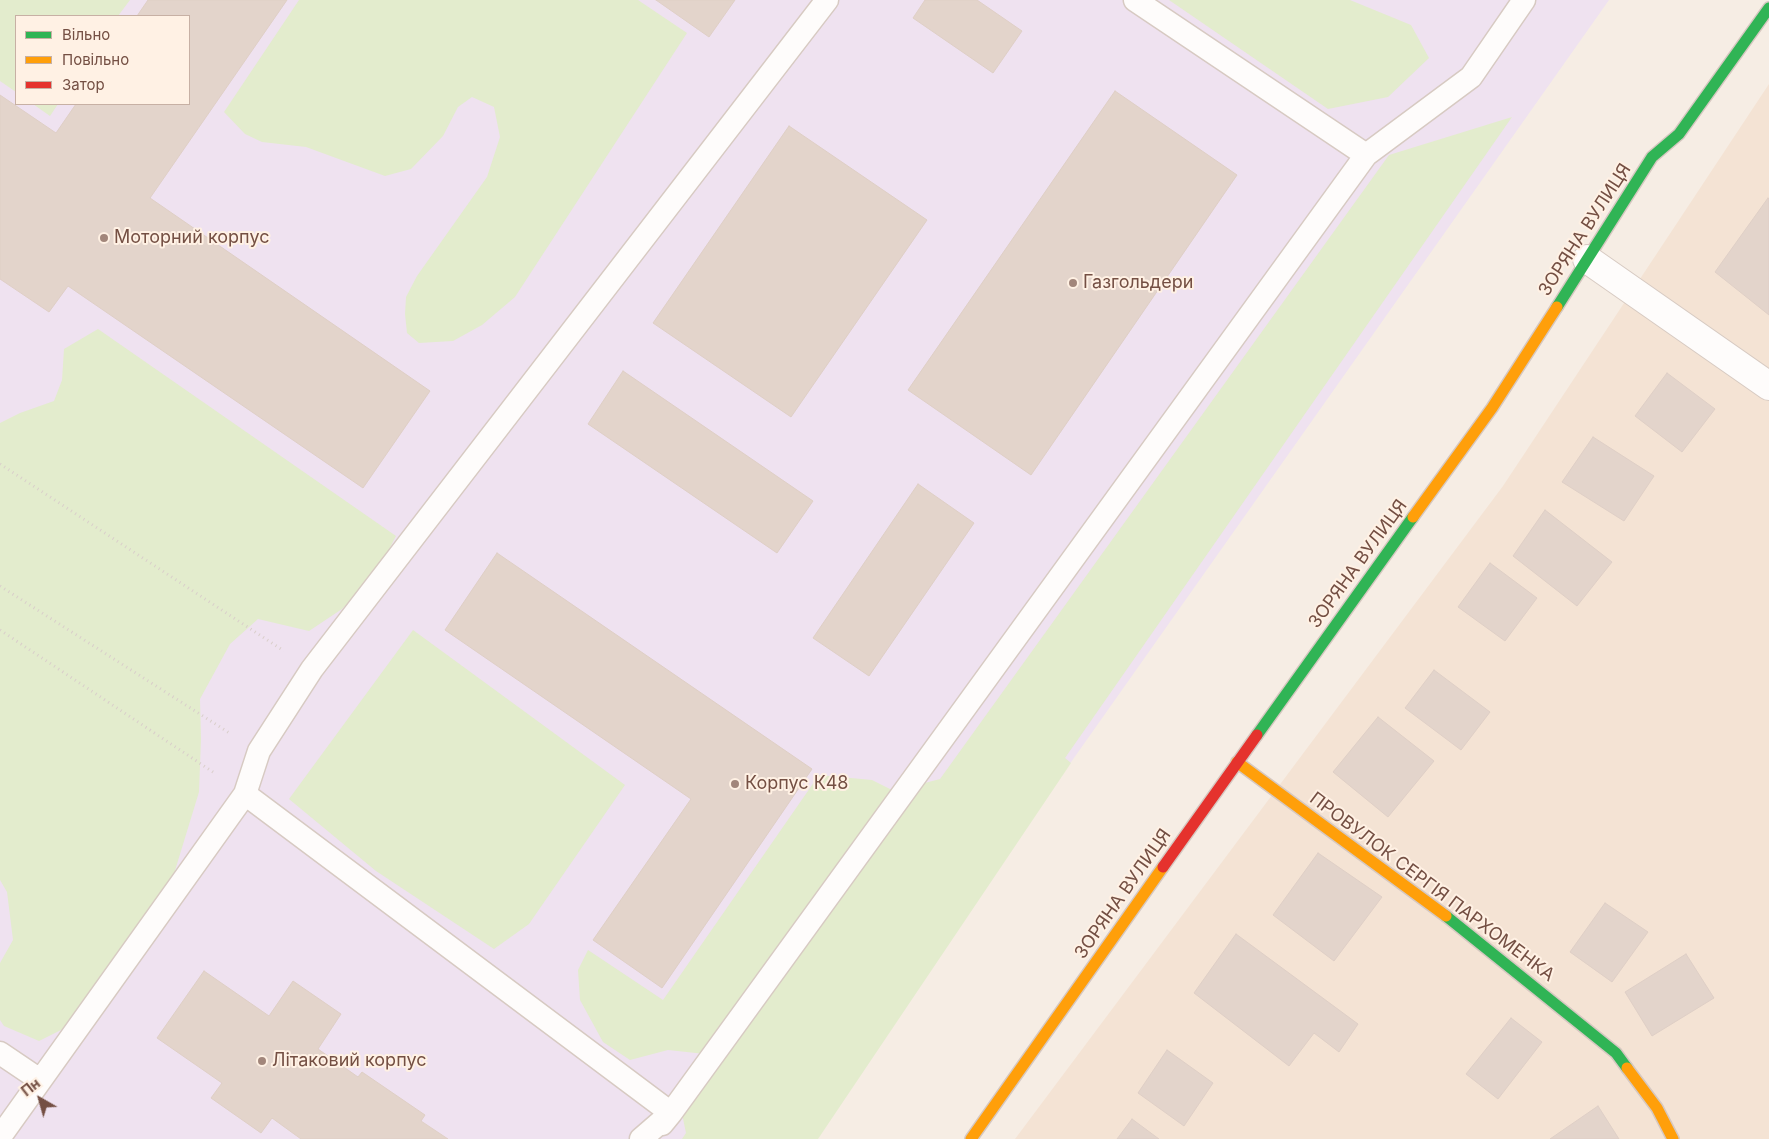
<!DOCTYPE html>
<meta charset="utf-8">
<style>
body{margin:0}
#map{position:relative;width:1769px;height:1139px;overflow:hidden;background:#f6ede4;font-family:Inter,sans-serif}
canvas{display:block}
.legend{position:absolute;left:15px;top:15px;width:175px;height:90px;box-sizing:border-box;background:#fff1e4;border:1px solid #c7b0a4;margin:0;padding:6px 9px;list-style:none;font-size:15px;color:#744f43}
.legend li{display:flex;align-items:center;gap:10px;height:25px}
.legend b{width:25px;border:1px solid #c7b0a4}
.north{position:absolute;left:15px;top:1074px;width:50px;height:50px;-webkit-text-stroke:4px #fff1e4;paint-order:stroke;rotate:322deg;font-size:14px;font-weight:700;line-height:20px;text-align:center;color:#744f43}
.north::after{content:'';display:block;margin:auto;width:18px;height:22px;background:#744f43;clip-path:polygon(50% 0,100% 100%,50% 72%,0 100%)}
</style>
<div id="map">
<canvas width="1769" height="1139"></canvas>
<ul class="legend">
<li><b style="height:6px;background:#30b455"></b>Вільно</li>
<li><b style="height:6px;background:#ff9f0a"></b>Повільно</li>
<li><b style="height:6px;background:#e5322d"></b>Затор</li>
</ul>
<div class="north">Пн</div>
</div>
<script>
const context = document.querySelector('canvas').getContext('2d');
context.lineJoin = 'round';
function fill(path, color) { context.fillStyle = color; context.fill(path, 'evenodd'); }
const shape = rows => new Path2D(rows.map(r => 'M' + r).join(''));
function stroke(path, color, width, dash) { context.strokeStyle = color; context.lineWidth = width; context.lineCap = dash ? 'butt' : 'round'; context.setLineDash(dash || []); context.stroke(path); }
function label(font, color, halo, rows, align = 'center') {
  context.font = font + ' Inter,sans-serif'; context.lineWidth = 4; context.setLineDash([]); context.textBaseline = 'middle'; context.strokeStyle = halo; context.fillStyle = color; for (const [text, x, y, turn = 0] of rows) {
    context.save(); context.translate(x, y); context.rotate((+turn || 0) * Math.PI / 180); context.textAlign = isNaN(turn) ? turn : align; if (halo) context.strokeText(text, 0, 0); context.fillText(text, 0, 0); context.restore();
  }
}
fill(shape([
 [1769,84,1769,1139,1015,1139,1503,486]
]), '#f4e3d4');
fill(shape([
 [0,0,1609,0,805,1139,0,1139],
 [16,16,189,16,189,104,16,104]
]), '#efe2f0');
fill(shape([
 [0,0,130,0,118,16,16,16,16,92,0,81],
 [299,0,638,0,687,33,515,297,482,325,453,341,419,343,407,333,405,314,406,297,417,276,487,177,500,137,494,107,472,97,458,107,443,136,411,169,385,176,306,147,262,142,245,134,224,112],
 [1169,0,1350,0,1411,25,1429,58,1388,97,1328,109],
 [33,104,58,104,50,116],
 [1512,117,1065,758,1071,763,818,1139,682,1139,686,1133,681,1109,705,1054,668,1050,630,1060,603,1042,580,1000,578,970,588,950,663,1000,819,775,872,780,894,791,940,779,1389,155],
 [98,329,396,536,376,575,342,609,309,631,258,619,230,644,200,699,201,739,199,792,166,900,73,1024,39,1041,4,1026,0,1020,0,963,13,940,7,892,0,880,0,423,20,413,54,401,62,380,64,349],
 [413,630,625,785,529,924,494,949,376,871,289,799]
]), '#e3eccd');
const building = shape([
 [148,0,287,0,150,198,430,391,363,488,68,286,49,312,0,279,0,95,56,133,76,104,189,104,189,16,137,16,148,0],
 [656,0,735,0,709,37,656,0],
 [925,0,977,0,1022,31,993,73,913,18,925,0],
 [1115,91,1237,175,1031,475,908,390,1115,91],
 [789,126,927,220,791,417,653,323,789,126],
 [1768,198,1769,199,1769,315,1715,272,1768,198],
 [623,371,813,501,777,553,588,424,623,371],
 [1667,373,1715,409,1682,452,1635,416,1667,373],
 [1593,437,1654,476,1624,521,1562,482,1593,437],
 [918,484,974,523,869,676,813,638,918,484],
 [1545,510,1612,562,1577,606,1513,556,1545,510],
 [497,553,812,769,662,988,593,940,691,799,445,630,497,553],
 [1490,563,1537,598,1505,641,1458,607,1490,563],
 [1434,670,1490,712,1461,750,1405,708,1434,670],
 [1378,717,1434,761,1388,817,1333,772,1378,717],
 [1318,853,1382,897,1334,961,1273,915,1318,853],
 [1605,903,1648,932,1612,982,1570,952,1605,903],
 [1236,934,1358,1024,1339,1052,1314,1033,1289,1066,1194,993,1236,934],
 [1686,954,1714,998,1652,1036,1625,992,1686,954],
 [204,971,269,1016,293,981,341,1014,318,1049,358,1077,362,1072,425,1115,421,1121,448,1139,301,1139,272,1118,261,1133,211,1098,222,1083,157,1038,204,971],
 [1511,1018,1542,1042,1498,1099,1466,1074,1511,1018],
 [1167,1050,1213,1083,1184,1126,1138,1093,1167,1050],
 [1598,1106,1619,1139,1550,1139,1598,1106],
 [1132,1119,1159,1139,1117,1139,1132,1119]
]);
fill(building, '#e3d4cb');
stroke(building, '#dfcfc6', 1);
const lane = shape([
 [1135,0,1366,155],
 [245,794,671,1113,662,1124],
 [0,1053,40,1080],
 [0,1137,245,794,259,751,312,669,827,0],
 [641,1139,671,1113,1366,155,1471,77,1524,0]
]);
const street = shape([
 [1587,259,1769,386]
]);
const fast = shape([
 [1557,307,1652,157,1679,134,1769,8],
 [1257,735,1413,517],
 [1446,916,1616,1053,1627,1068]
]);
const slow = shape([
 [1413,517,1492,408,1557,307],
 [1237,762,1446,916],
 [1627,1068,1657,1108,1673,1139],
 [971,1139,1163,867]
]);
const jam = shape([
 [1163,867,1257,735]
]);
stroke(lane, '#d7cac2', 25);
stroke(street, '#d7cac2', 30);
stroke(fast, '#d6c8c1', 14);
stroke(slow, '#d6c8c1', 14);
stroke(jam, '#d6c8c1', 14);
stroke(shape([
 [0,464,284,651],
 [0,586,231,734],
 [0,630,216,774]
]), '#d9ceca', 3, [1, 4]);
stroke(lane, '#fefcfb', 22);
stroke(street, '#fefcfb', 28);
stroke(fast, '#30b455', 11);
stroke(slow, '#ff9f0a', 11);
stroke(jam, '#e5322d', 11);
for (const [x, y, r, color] of [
 [104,238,5,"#a2867b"],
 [1073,283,5,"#a2867b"],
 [735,784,5,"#a2867b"],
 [262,1061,5,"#a2867b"]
]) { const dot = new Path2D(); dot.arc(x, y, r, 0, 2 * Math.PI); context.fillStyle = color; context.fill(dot); stroke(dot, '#fff1e4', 2); }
label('18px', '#744f43', '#fff1e4', [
 ["ЗОРЯНА ВУЛИЦЯ",1585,230,-57],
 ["ЗОРЯНА ВУЛИЦЯ",1358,564,-54],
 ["ПРОВУЛОК СЕРГІЯ ПАРХОМЕНКА",1432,887,37],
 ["ЗОРЯНА ВУЛИЦЯ",1123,894,-55]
]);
label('18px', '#744f43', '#fff1e4', [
 ["Моторний корпус",114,238],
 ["Газгольдери",1083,283],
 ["Корпус К48",745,784],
 ["Літаковий корпус",272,1061]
], 'left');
</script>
